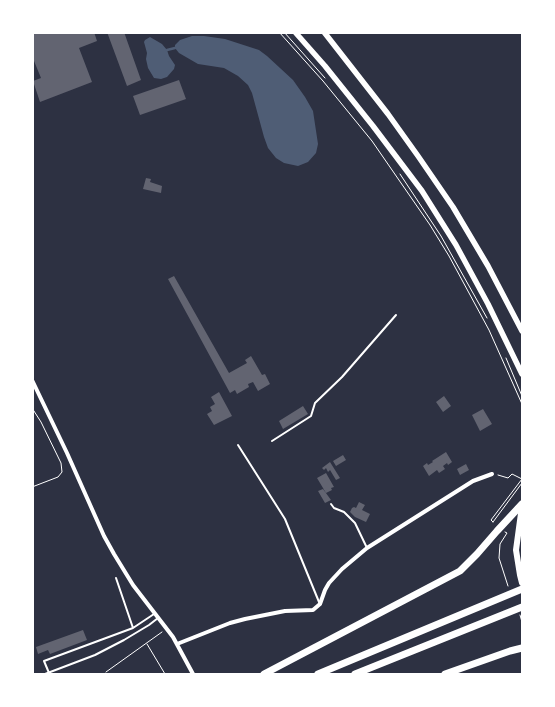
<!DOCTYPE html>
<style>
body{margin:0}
#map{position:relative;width:555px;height:707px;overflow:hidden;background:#2d3142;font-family:"Varela Round",sans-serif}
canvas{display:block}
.frame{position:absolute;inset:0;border:34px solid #fff;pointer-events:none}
</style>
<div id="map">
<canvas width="555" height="707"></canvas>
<div class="frame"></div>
</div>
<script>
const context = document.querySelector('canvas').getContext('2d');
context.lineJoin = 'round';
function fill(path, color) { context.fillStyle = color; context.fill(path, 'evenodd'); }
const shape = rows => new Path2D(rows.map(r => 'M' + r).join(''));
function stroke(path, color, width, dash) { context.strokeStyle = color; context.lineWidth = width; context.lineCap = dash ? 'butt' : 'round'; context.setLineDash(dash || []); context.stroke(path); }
fill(shape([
 [192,36,204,36,225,39,259,50,267,56,293,80,305,97,313,111,318,144,316,153,308,162,298,166,284,163,276,158,268,148,264,137,252,93,248,85,238,76,224,68,198,64,179,53,175,48,175,45,180,40],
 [150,37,162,44,167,50,169,56,175,65,174,69,167,77,161,79,154,78,148,68,146,59,147,53,144,42,145,40]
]), '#4f5d75');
stroke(shape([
 [167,50,175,48]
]), '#4f5d75', 2.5);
fill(shape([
 [32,32,94,32,97,41,79,48,92,82,40,102,33,81,41,78,32,56],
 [107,32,124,32,141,80,127,86],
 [179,80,186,99,140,115,133,96],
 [146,178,151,179,150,182,162,186,161,193,143,189],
 [174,276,229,373,247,363,245,360,251,356,262,375,265,374,270,384,258,391,253,382,248,384,249,387,237,394,235,390,230,393,168,279],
 [219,392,232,416,214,425,207,414,212,411,210,407,215,404,211,397],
 [444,396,451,406,443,412,436,402],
 [303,406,308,414,283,429,279,421],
 [483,409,492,424,480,431,472,415],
 [446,452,452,462,448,465,447,463,443,466,445,469,439,473,437,470,429,476,423,466,427,463,428,465,433,462,432,461],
 [343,455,346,460,336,466,333,461],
 [330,462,340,478,336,480,330,470,328,472,326,468,324,470,322,468],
 [466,464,469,470,460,475,457,469],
 [326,473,334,487,331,488,332,490,326,493,317,478],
 [323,489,331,500,325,503,318,491],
 [359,502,365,505,362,510,370,514,366,522,355,517,350,512,352,508,354,507,356,508],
 [83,630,87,640,50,654,48,650,38,654,36,647]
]), '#626471');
stroke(shape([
 [279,32,323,81,372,141,430,225,449,256,489,330,522,404],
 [284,32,325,78],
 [400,174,441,236,487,318],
 [506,358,522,396],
 [32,408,41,422,61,463,62,472,58,477,32,487],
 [493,522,491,520,522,479,512,474,508,478,498,475],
 [493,522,522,483],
 [505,532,507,533,500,544,499,558,508,586],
 [520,615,522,622],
 [147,644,165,674],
 [106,672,162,632]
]), '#fff', 1);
stroke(shape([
 [272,441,311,416,315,403,342,377,396,315],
 [238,445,285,519,319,602],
 [331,504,334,508,344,512,355,523,367,548],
 [116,578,133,628],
 [49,673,44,661,133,628,154,614],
 [45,674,95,655,124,640,149,625,158,618]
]), '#fff', 2);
stroke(shape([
 [32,380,67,453,104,536,114,554,133,585,173,637,193,674],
 [177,644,230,623,245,619,285,611,313,610,320,604,325,590,329,583,342,569,367,548,473,481,492,474]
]), '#fff', 4);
stroke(shape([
 [295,32,325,66,373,126,422,191,456,245,488,304,522,374],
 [324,32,388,114,418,156,453,207,488,266,522,331]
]), '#fff', 5.5);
stroke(shape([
 [522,506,516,550,520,575,522,583]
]), '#fff', 6);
stroke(shape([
 [264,674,460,571,477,554,497,531,522,504],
 [318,674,522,589],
 [355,674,522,607],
 [445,674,510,651,522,648]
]), '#fff', 7);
</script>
